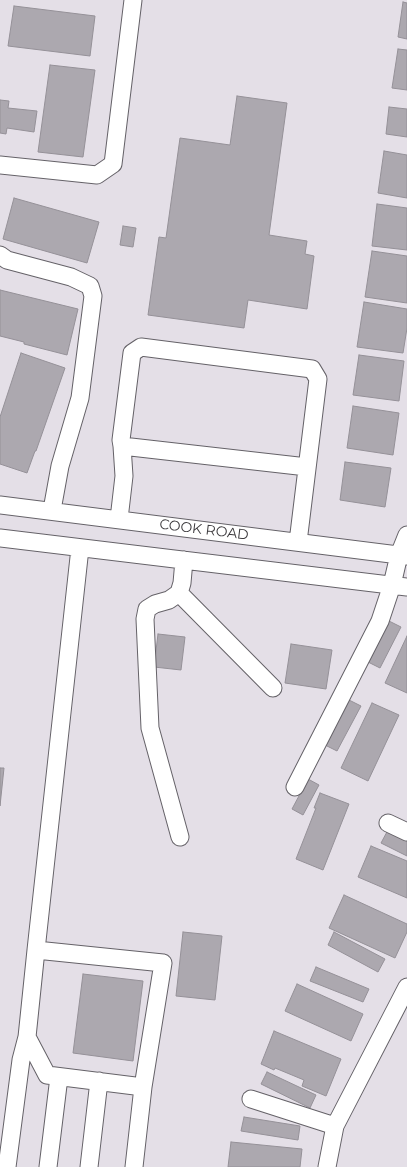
<!DOCTYPE html>
<style>
body{margin:0}
canvas{display:block;background:#e4dfe7}
</style>
<canvas width="407" height="1167"></canvas>
<script>
const context = document.querySelector('canvas').getContext('2d');
context.lineJoin = 'round';
function fill(path, color) { context.fillStyle = color; context.fill(path, 'evenodd'); }
const shape = rows => new Path2D(rows.map(r => 'M' + r).join(''));
function stroke(path, color, width, dash) { context.strokeStyle = color; context.lineWidth = width; context.lineCap = dash ? 'butt' : 'round'; context.setLineDash(dash || []); context.stroke(path); }
function label(font, color, halo, rows, align = 'center') {
  context.font = font + ' Montserrat,sans-serif'; context.lineWidth = 3; context.setLineDash([]); context.textBaseline = 'middle'; context.strokeStyle = halo; context.fillStyle = color; for (const [text, x, y, turn = 0] of rows) {
    context.save(); context.translate(x, y); context.rotate((+turn || 0) * Math.PI / 180); context.textAlign = isNaN(turn) ? turn : align; if (halo) context.strokeText(text, 0, 0); context.fillText(text, 0, 0); context.restore();
  }
}
const building = shape([
 [403,2,407,3,407,39,398,37,403,2],
 [14,6,95,16,90,56,8,46,14,6],
 [398,49,407,50,407,90,392,88,398,49],
 [50,65,95,70,83,157,38,152,50,65],
 [237,96,287,103,269,235,307,241,305,254,314,256,307,309,248,300,244,328,148,315,159,237,166,238,180,138,230,145,237,96],
 [0,100,9,101,8,108,37,111,34,132,7,128,6,134,0,133,0,100],
 [389,107,407,109,407,137,386,134,389,107],
 [384,151,407,155,407,198,378,193,384,151],
 [14,198,99,222,87,263,3,239,14,198],
 [377,204,407,208,407,250,372,246,377,204],
 [123,226,136,228,133,247,120,245,123,226],
 [372,251,407,256,407,303,365,297,372,251],
 [0,290,78,309,67,355,24,344,24,342,0,336,0,290],
 [364,302,407,309,407,328,403,353,357,347,364,302],
 [21,353,65,368,36,451,35,451,27,473,0,464,0,417,21,353],
 [359,355,404,361,399,401,353,395,359,355],
 [353,406,399,413,393,455,347,448,353,406],
 [345,462,391,468,385,507,340,500,345,462],
 [389,621,401,627,380,668,368,662,389,621],
 [158,634,185,637,181,670,154,667,158,634],
 [407,636,407,693,385,683,407,636],
 [291,644,332,650,326,689,285,683,291,644],
 [349,700,361,706,337,751,325,745,349,700],
 [372,703,399,715,368,781,341,768,372,703],
 [0,768,4,768,0,806,0,768],
 [308,779,319,785,303,815,292,809,308,779],
 [320,793,349,804,323,870,296,859,316,808,314,808,320,793],
 [388,830,407,840,407,856,381,843,388,830],
 [371,846,407,861,407,898,358,877,371,846],
 [344,895,407,924,407,932,395,958,329,928,344,895],
 [183,932,222,936,215,1000,176,996,183,932],
 [334,932,385,959,378,972,328,945,334,932],
 [316,967,369,989,363,1002,310,981,316,967],
 [83,974,143,981,133,1061,73,1053,83,974],
 [297,984,363,1014,351,1041,285,1011,297,984],
 [274,1031,341,1059,326,1096,302,1086,304,1080,275,1068,274,1070,261,1064,274,1031],
 [267,1072,316,1095,310,1108,261,1084,267,1072],
 [244,1117,300,1126,298,1140,241,1131,244,1117],
 [231,1142,302,1149,300,1167,228,1167,231,1142]
]);
fill(building, '#aca8af');
stroke(building, '#959198', 1);
const minor = shape([
 [0,165,97,175,113,164,133,0],
 [0,255,7,260,71,277,90,286,93,296,80,398,60,466,52,510],
 [122,446,307,467],
 [0,505,407,556],
 [119,519,124,476,122,446,121,440,132,353,141,347,312,369,318,379,298,542],
 [0,538,407,587],
 [179,593,273,688],
 [295,787,380,621,392,585,399,555,407,535],
 [388,823,407,832],
 [180,837,150,728,145,619,147,609,155,604,169,600,179,593,182,583,184,560],
 [36,950,27,1037,47,1075,143,1087,163,963,36,950,80,548],
 [251,1099,335,1126],
 [7,1167,21,1060,27,1037],
 [48,1167,59,1077],
 [89,1167,99,1081],
 [134,1167,143,1087],
 [327,1167,335,1126,407,987]
]);
stroke(minor, '#656268', 19);
stroke(minor, '#fff', 17);
label('14px', '#3d3b3e', '#fff', [
 ["COOK ROAD",204,530,7]
]);
</script>
